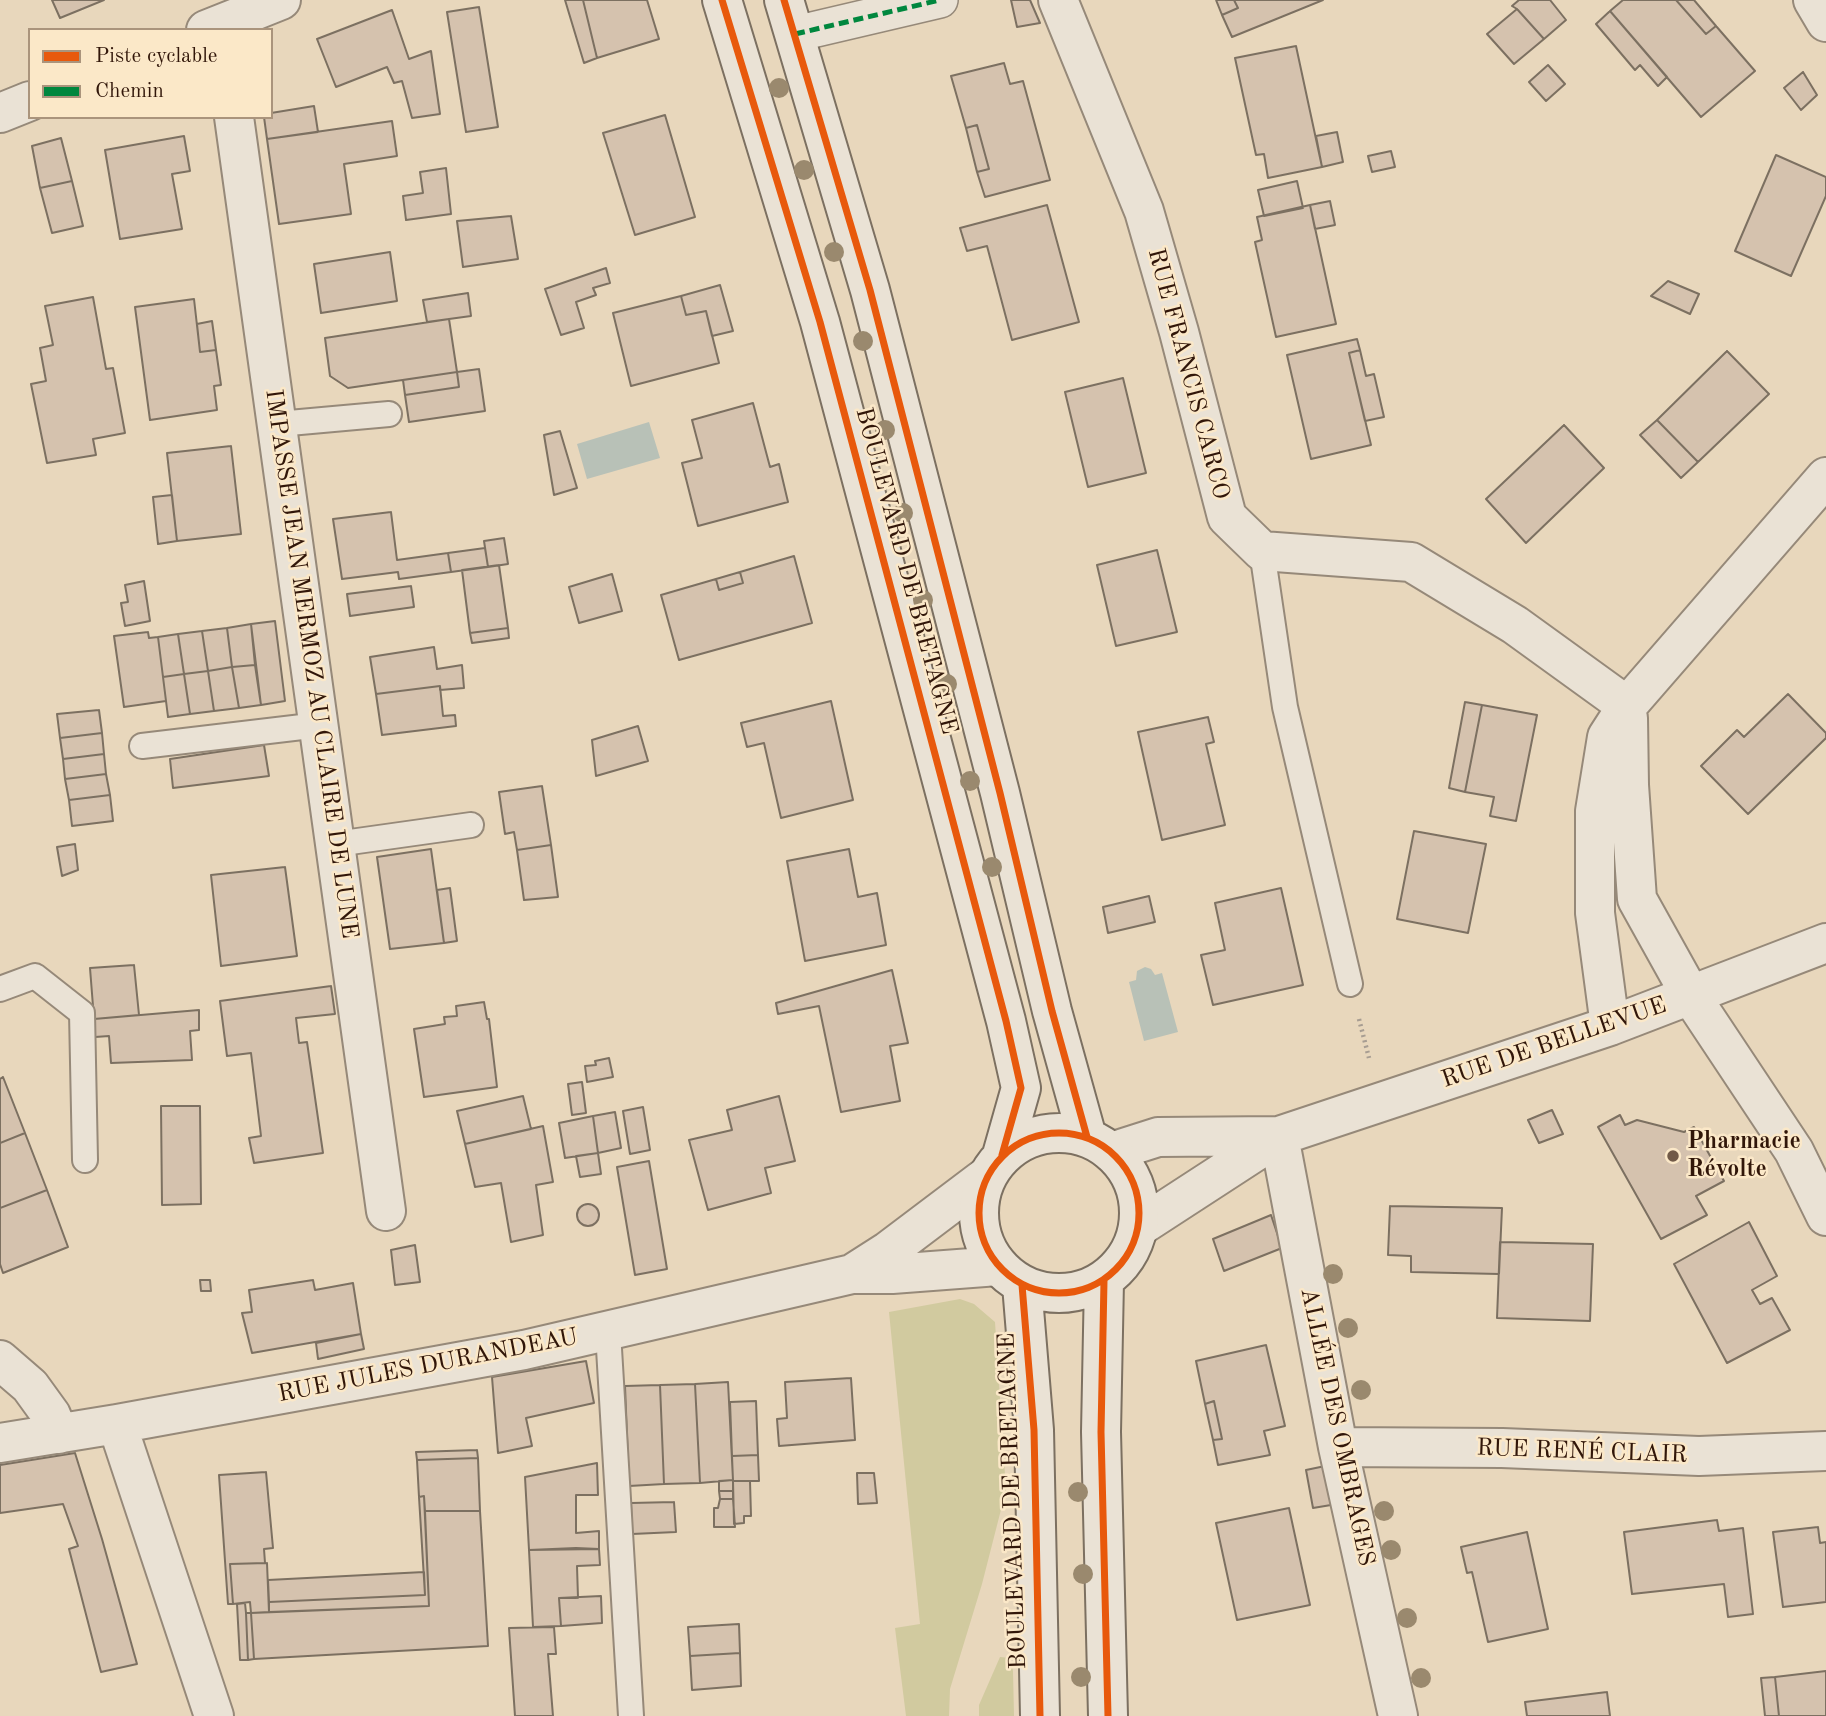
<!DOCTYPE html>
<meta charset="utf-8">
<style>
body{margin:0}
#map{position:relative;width:1826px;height:1716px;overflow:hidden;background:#e8d7bc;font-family:"Old Standard TT",serif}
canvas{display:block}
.legend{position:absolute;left:28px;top:28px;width:245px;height:91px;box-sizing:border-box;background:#fbe8c8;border:2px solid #aa947c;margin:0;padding:9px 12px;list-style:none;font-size:21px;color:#311609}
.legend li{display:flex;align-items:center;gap:14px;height:35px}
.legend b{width:35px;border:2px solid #aa947c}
</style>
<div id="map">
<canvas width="1826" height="1716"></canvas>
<ul class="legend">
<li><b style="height:9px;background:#e8590c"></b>Piste cyclable</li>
<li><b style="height:9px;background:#00873e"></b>Chemin</li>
</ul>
</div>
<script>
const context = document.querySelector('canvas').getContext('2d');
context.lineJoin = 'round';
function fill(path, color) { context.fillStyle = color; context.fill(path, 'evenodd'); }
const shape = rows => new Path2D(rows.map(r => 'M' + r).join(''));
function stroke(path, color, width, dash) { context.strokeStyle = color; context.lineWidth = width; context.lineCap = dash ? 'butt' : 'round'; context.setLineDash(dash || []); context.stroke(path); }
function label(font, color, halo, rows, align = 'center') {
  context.font = font + ' "Old Standard TT",serif'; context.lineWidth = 5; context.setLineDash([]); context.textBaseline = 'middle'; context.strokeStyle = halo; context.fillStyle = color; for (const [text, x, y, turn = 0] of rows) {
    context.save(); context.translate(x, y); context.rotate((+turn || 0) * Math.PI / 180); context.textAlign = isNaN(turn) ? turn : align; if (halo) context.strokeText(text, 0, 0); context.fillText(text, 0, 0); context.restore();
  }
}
fill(shape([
 [960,1299,974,1304,995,1322,1006,1490,982,1584,950,1689,949,1716,906,1716,895,1628,920,1624,889,1312],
 [1000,1657,1010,1658,1013,1671,1014,1716,979,1716,979,1705]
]), '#d1ca9f');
fill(shape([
 [649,422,660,458,587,479,577,444],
 [1145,967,1151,969,1155,975,1162,973,1178,1032,1144,1041,1129,982,1136,980,1137,971]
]), '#b8c1b7');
const building = shape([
 [52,0,104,0,60,18,52,0],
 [565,0,583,0,597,58,584,63,565,0],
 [583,0,647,0,659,39,597,58,583,0],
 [1011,0,1030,0,1040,23,1017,27,1011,0],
 [1216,0,1234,0,1238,8,1222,15,1216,0],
 [1234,0,1323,0,1232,37,1222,15,1238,8,1234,0],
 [1519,0,1550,0,1566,20,1544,39,1517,9,1512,6,1519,0],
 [1623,0,1676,0,1706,34,1716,26,1755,71,1701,117,1610,11,1623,0],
 [1676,0,1694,0,1716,26,1706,34,1676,0],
 [479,7,498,127,466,132,447,12,479,7],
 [1517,9,1544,39,1514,64,1487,34,1517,9],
 [392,10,409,59,431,51,440,114,412,118,402,81,394,83,387,67,336,87,317,39,392,10],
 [1610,11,1667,77,1658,86,1640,65,1635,70,1596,24,1610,11],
 [1296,46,1322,167,1268,178,1264,154,1256,155,1235,58,1296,46],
 [1004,63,1010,84,1023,81,1050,180,985,197,977,172,989,169,977,125,966,128,951,76,1004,63],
 [1548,65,1565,84,1546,101,1529,82,1548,65],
 [1803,72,1817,95,1801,110,1784,88,1803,72],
 [314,106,318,132,267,139,264,117,271,117,271,113,314,106],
 [665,115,695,217,635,235,603,133,665,115],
 [392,121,397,156,344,164,351,214,279,224,267,139,392,121],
 [977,125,989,169,977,172,966,128,977,125],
 [1337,132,1343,162,1322,167,1316,136,1337,132],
 [184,136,190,171,172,174,182,229,120,239,105,150,184,136],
 [61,138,72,181,40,188,32,146,61,138],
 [1391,151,1395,167,1372,172,1368,156,1391,151],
 [1776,155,1826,177,1826,196,1791,276,1735,251,1776,155],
 [446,168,451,214,406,220,403,196,423,193,420,172,446,168],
 [72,181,83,226,52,233,40,188,72,181],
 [1297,181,1303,208,1264,216,1258,190,1297,181],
 [1330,201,1335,225,1315,229,1310,205,1330,201],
 [1047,205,1079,322,1012,340,987,246,967,251,960,228,1047,205],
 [1310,205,1336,324,1276,337,1255,242,1262,240,1257,217,1310,205],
 [511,216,518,259,463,267,457,221,511,216],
 [390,252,397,301,321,313,314,264,390,252],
 [606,268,610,283,593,288,596,295,576,302,584,328,561,335,545,289,606,268],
 [1668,281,1699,294,1690,314,1651,296,1668,281],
 [720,285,733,331,712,336,706,311,686,315,681,296,720,285],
 [468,293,471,316,427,322,423,300,468,293],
 [681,296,686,315,706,311,719,363,631,386,613,313,681,296],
 [93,297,106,369,113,368,125,433,93,439,96,455,47,463,31,384,46,381,40,348,53,345,45,306,93,297],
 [194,299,200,352,216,350,221,385,214,386,217,410,150,420,135,307,194,299],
 [449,319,457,372,348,388,330,376,325,338,449,319],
 [212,321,216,350,200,352,197,324,212,321],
 [1357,339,1360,350,1349,353,1371,445,1311,459,1287,355,1357,339],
 [1360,350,1366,376,1374,374,1384,417,1365,421,1349,353,1360,350],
 [1727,351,1769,394,1698,462,1657,420,1727,351],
 [479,369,485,411,409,422,405,395,459,387,457,372,479,369],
 [457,372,459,387,405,395,403,380,457,372],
 [1123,378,1146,473,1088,487,1065,392,1123,378],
 [753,403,770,467,779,464,788,502,698,526,682,463,702,458,692,420,753,403],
 [1657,420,1698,462,1681,478,1640,435,1657,420],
 [1564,425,1604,468,1526,543,1486,499,1564,425],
 [560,431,577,488,554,495,544,435,560,431],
 [231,446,241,534,177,541,167,453,231,446],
 [172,495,177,541,158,544,153,497,172,495],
 [391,512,397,560,448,553,451,572,399,579,398,572,342,579,333,519,391,512],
 [504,538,508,564,488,567,484,541,504,538],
 [485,548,488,567,451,572,448,553,485,548],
 [1157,550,1177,632,1116,646,1097,565,1157,550],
 [794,556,812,623,679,660,661,595,716,579,719,590,743,583,740,572,794,556],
 [499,565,508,628,470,633,462,570,499,565],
 [740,572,743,583,719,590,716,579,740,572],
 [612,574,622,611,579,623,569,587,612,574],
 [144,581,150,621,125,626,121,603,128,602,125,585,144,581],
 [411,586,414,607,350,616,347,594,411,586],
 [275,621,285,701,261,705,251,624,275,621],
 [251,624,255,665,232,667,227,628,251,624],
 [227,628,232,667,208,671,202,631,227,628],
 [508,628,509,638,472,643,470,633,508,628],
 [202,631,208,671,184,674,178,634,202,631],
 [148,632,149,638,158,637,166,701,124,707,114,636,148,632],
 [178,634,184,674,163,677,158,637,178,634],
 [434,647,437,669,462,665,464,688,440,690,440,686,376,694,370,657,434,647],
 [255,665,261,705,239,708,232,667,255,665],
 [232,667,239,708,214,711,208,671,232,667],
 [208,671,214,711,190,714,184,674,208,671],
 [184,674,190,714,168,717,163,677,184,674],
 [440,686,443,716,455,715,456,726,382,735,376,694,440,686],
 [1788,694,1826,733,1826,738,1748,814,1701,766,1737,730,1744,737,1788,694],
 [831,701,853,800,781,818,764,743,747,747,741,723,831,701],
 [1465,702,1482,705,1465,792,1449,788,1465,702],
 [1482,705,1537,715,1516,821,1490,816,1494,797,1465,792,1482,705],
 [99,710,102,733,60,738,57,714,99,710],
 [1208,717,1214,742,1206,744,1225,825,1162,840,1138,732,1208,717],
 [638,726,648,761,596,776,592,740,638,726],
 [102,733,104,754,63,759,60,738,102,733],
 [264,745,269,776,173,788,170,759,264,745],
 [104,754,106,774,65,779,63,759,104,754],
 [106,774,110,795,69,800,65,779,106,774],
 [542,786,551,845,517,850,514,832,505,834,499,792,542,786],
 [110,795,113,821,72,826,69,800,110,795],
 [1414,831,1486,844,1468,933,1397,919,1414,831],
 [75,844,78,870,62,876,57,847,75,844],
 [551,845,558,897,524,900,517,850,551,845],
 [431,849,444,943,390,949,377,857,431,849],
 [849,849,858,897,877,893,886,945,805,961,787,861,849,849],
 [285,867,297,956,221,966,211,875,285,867],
 [450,888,457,941,444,943,437,890,450,888],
 [1281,888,1303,985,1213,1005,1201,955,1225,950,1215,903,1281,888],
 [1149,896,1155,922,1108,933,1103,907,1149,896],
 [134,965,139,1015,94,1019,90,968,134,965],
 [892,970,908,1043,890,1046,900,1101,841,1112,819,1006,778,1014,776,1003,892,970],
 [331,986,335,1014,296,1018,299,1043,307,1042,323,1153,254,1163,249,1138,261,1136,251,1053,227,1056,220,1001,331,986],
 [484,1002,487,1019,489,1019,497,1087,424,1097,414,1029,445,1024,444,1017,457,1016,456,1006,484,1002],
 [199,1010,199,1030,190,1031,192,1060,111,1063,109,1036,95,1037,94,1019,199,1010],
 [609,1058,613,1077,587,1082,585,1066,596,1065,595,1061,609,1058],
 [3,1077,25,1133,0,1143,0,1079,3,1077],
 [582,1082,586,1113,572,1115,568,1084,582,1082],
 [523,1096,531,1129,465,1144,457,1111,523,1096],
 [779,1096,795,1161,765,1168,771,1193,708,1210,689,1140,732,1130,727,1110,779,1096],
 [161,1106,200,1106,201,1204,162,1205,161,1106],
 [643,1107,650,1150,630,1154,623,1111,643,1107],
 [1552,1110,1563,1134,1539,1143,1528,1120,1552,1110],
 [615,1112,621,1148,598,1153,593,1116,615,1112],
 [1620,1115,1625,1125,1637,1120,1684,1132,1694,1127,1724,1181,1696,1196,1707,1215,1661,1239,1598,1127,1620,1115],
 [593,1116,598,1153,565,1158,559,1123,593,1116],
 [543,1126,553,1182,536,1185,543,1235,511,1242,501,1183,475,1187,465,1144,543,1126],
 [25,1133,47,1190,0,1208,0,1143,25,1133],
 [598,1153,601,1174,580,1177,576,1156,598,1153],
 [649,1161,667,1269,635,1275,617,1167,649,1161],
 [47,1190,68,1247,3,1273,0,1264,0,1208,47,1190],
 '577 1215a11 11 0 1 1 22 0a11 11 0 1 1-22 0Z',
 [1390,1206,1502,1208,1499,1274,1411,1272,1411,1256,1388,1255,1390,1206],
 [1271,1215,1282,1248,1224,1271,1213,1239,1271,1215],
 [1749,1222,1777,1276,1752,1290,1760,1304,1772,1298,1790,1330,1727,1363,1674,1264,1749,1222],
 [1500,1242,1593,1244,1590,1321,1497,1318,1500,1242],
 [415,1245,420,1282,395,1285,391,1250,415,1245],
 [200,1280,210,1280,211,1291,201,1291,200,1280],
 [313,1280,315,1290,353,1283,361,1334,252,1353,242,1313,252,1312,249,1290,313,1280],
 [361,1334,364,1349,318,1359,316,1343,361,1334],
 [1266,1345,1285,1426,1264,1431,1270,1455,1218,1465,1213,1440,1222,1439,1214,1401,1205,1404,1196,1361,1266,1345],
 [586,1361,594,1403,526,1418,532,1446,498,1453,492,1377,586,1361],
 [851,1378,855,1440,779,1446,777,1419,787,1418,785,1382,851,1378],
 [728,1382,733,1480,700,1483,695,1384,728,1382],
 [695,1384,700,1483,664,1484,660,1385,695,1384],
 [660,1385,664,1484,629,1486,625,1386,660,1385],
 [756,1401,758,1455,732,1456,730,1402,756,1401],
 [1214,1401,1222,1439,1213,1440,1205,1404,1214,1401],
 [477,1450,478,1458,417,1460,416,1452,477,1450],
 [75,1453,102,1539,137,1664,101,1672,69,1549,78,1546,63,1504,0,1513,0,1465,75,1453],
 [758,1455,759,1481,733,1481,732,1456,758,1455],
 [478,1458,480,1511,425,1511,424,1496,419,1497,417,1460,478,1458],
 [597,1463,598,1495,576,1495,576,1533,599,1531,599,1549,529,1550,525,1477,597,1463],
 [1330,1465,1337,1504,1313,1508,1306,1470,1330,1465],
 [266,1472,273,1548,264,1549,265,1563,230,1564,233,1604,228,1604,219,1475,266,1472],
 [857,1473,874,1473,877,1503,858,1504,857,1473],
 [733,1480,733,1491,719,1491,719,1481,733,1480],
 [733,1481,750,1481,751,1516,744,1516,744,1523,734,1524,733,1481],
 [719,1491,733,1491,733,1499,720,1499,719,1491],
 [424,1496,429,1606,269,1612,269,1602,425,1595,419,1497,424,1496],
 [720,1499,733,1499,735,1527,714,1527,714,1508,718,1508,720,1499],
 [674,1502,676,1532,632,1534,631,1503,674,1502],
 [1289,1508,1310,1605,1237,1620,1216,1523,1289,1508],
 [425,1511,480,1511,488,1646,254,1659,251,1613,429,1606,425,1511],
 [1717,1520,1719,1531,1743,1528,1753,1614,1728,1617,1724,1584,1632,1594,1624,1532,1717,1520],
 [1818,1527,1820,1543,1826,1542,1826,1602,1783,1607,1773,1532,1818,1527],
 [1527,1532,1548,1629,1488,1642,1472,1572,1467,1573,1461,1547,1527,1532],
 [576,1548,599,1549,600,1565,577,1566,578,1598,559,1598,561,1626,533,1627,529,1550,576,1548],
 [267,1563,269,1612,251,1613,250,1602,233,1604,230,1564,267,1563],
 [424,1572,425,1595,269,1602,268,1580,424,1572],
 [601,1596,602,1623,561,1626,559,1598,601,1596],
 [245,1603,246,1613,248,1660,240,1660,237,1604,245,1603],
 [246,1613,251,1613,254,1659,248,1660,246,1613],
 [739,1624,740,1653,690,1656,688,1627,739,1624],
 [554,1627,556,1654,548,1654,553,1716,515,1716,509,1628,554,1627],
 [740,1653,741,1686,692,1690,690,1656,740,1653],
 [1826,1671,1826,1716,1779,1716,1775,1677,1826,1671],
 [1775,1677,1779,1716,1765,1716,1761,1678,1775,1677],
 [1607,1692,1610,1716,1527,1716,1525,1702,1607,1692]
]);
fill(building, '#d5c2ae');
stroke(building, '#7c7061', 2);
const service = shape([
 [278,424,389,414],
 [1262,551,1285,707,1350,984],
 [142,746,319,725],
 [336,844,471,825],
 [0,989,35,976,82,1013,85,1160],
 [608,1332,631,1716]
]);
const pedestrian = shape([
 [795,34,940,0]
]);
const minor = shape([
 [1058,0,1144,211,1179,332,1227,517,1262,551,1411,562,1515,625,1627,706],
 [1813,0,1826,22],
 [206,30,281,0],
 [0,113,30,101],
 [234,117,386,1211],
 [1628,718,1629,785,1637,899,1691,996,1794,1151,1826,1216],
 [1610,1026,1595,913,1595,811,1607,737,1627,706,1826,477],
 [1279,1136,1338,1447,1398,1716],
 [1111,1152,1158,1137,1279,1136],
 [1139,1227,1279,1136,1610,1026,1826,943],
 [852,1274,888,1251,986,1177],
 [0,1360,30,1386,51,1415,59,1434],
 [117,1424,214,1716],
 [0,1443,117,1424,524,1350,852,1274,892,1274,998,1266],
 [1338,1447,1502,1448,1699,1456,1826,1451]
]);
const secondary = shape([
 [722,0,820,322,1006,1021,1021,1088,1002,1155],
 [784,0,870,290,1000,793,1052,1011,1087,1137],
 '979 1213a80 80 0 1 1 160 0a80 80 0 1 1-160 0Z',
 [1104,1281,1101,1432,1108,1716],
 [1022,1285,1034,1430,1040,1716]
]);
stroke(service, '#968979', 28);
stroke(pedestrian, '#968979', 38);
stroke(minor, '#968979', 42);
stroke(secondary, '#7c7061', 42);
stroke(shape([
 [1359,1019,1369,1058]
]), '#a79d92', 4.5, [2, 3.5]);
stroke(service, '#eae2d5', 24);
stroke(pedestrian, '#eae2d5', 35);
stroke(minor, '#eae2d5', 38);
stroke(secondary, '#eae2d5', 38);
stroke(shape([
 [795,34,940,0]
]), '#00873e', 5, [10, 5]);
stroke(shape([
 [722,0,820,322,1006,1021,1021,1088,1002,1155],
 [784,0,870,290,1000,793,1052,1011,1087,1137],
 '979 1213a80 80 0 1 1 160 0a80 80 0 1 1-160 0Z',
 [1104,1281,1101,1432,1108,1716],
 [1022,1285,1034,1430,1040,1716]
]), '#e8590c', 7);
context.fillStyle = '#9a896e';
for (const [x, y] of [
 [779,88],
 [804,170],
 [834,252],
 [863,341],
 [885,430],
 [903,513],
 [923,600],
 [947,684],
 [970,781],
 [992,867],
 [1333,1274],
 [1348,1328],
 [1361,1390],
 [1078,1492],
 [1384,1511],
 [1391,1550],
 [1083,1574],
 [1407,1618],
 [1081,1677],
 [1421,1678]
]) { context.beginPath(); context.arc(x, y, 10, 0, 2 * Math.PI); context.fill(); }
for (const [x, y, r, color] of [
 [1673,1156,7,"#715a48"]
]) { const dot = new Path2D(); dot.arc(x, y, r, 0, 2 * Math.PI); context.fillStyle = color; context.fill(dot); stroke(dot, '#fbe8c8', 2.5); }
label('24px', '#311609', '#fbe8c8', [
 ["RUE FRANCIS CARCO",1188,374,75],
 ["BOULEVARD DE BRETAGNE",906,571,75],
 ["IMPASSE JEAN MERMOZ AU CLAIRE DE LUNE",311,664,82],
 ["RUE DE BELLEVUE",1554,1043,-19],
 ["RUE JULES DURANDEAU",428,1366,-11],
 ["ALLÉE DES OMBRAGES",1337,1427,78],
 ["RUE RENÉ CLAIR",1582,1452,2],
 ["BOULEVARD DE BRETAGNE",1013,1501,-92]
]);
label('bold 24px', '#311609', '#fbe8c8', [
 ["Pharmacie",1687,1142],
 ["Révolte",1687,1170]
], 'left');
</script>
